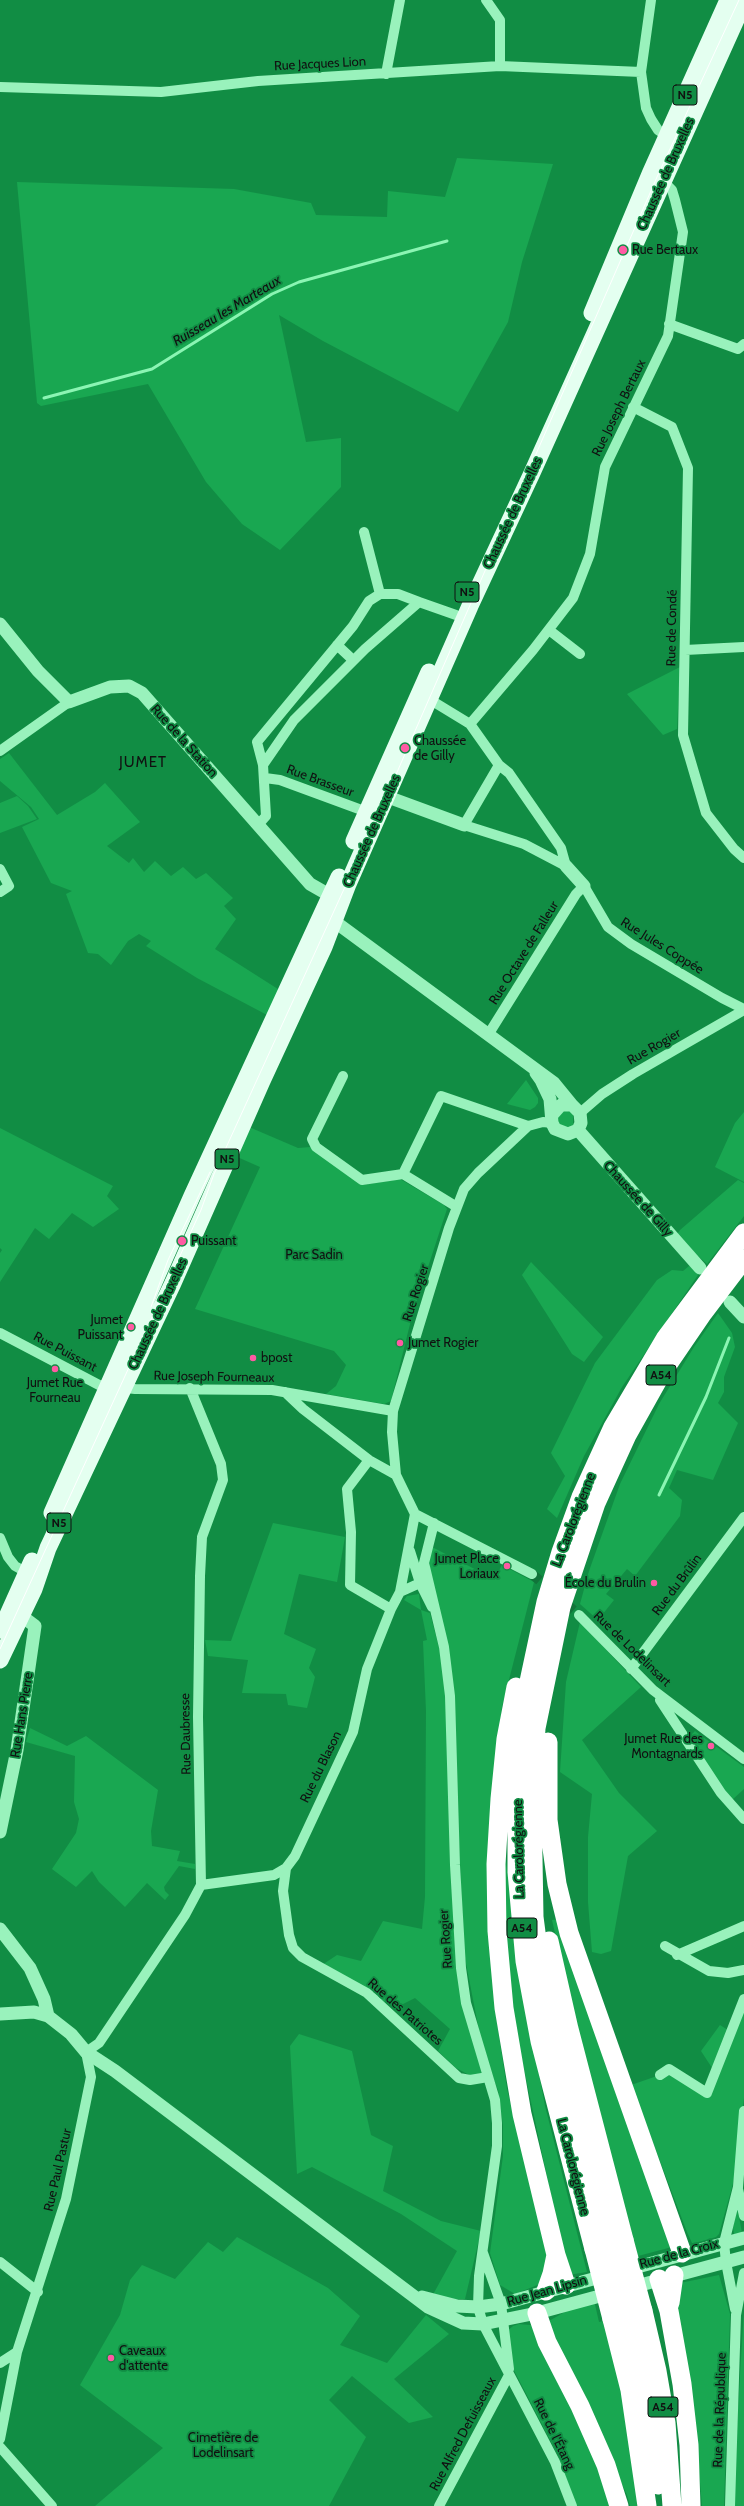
<!DOCTYPE html>
<meta charset="utf-8">
<style>
body{margin:0}
canvas{display:block;background:#118d44}
</style>
<canvas width="744" height="2506"></canvas>
<script>
const context = document.querySelector('canvas').getContext('2d');
context.lineJoin = 'round';
function fill(path, color) { context.fillStyle = color; context.fill(path, 'evenodd'); }
const shape = rows => new Path2D(rows.map(r => 'M' + r).join(''));
function stroke(path, color, width, dash) { context.strokeStyle = color; context.lineWidth = width; context.lineCap = dash ? 'butt' : 'round'; context.setLineDash(dash || []); context.stroke(path); }
function label(font, color, halo, rows, align = 'center') {
  context.font = font + ' Cabin,sans-serif'; context.lineWidth = 3.5; context.setLineDash([]); context.textBaseline = 'middle'; context.strokeStyle = halo; context.fillStyle = color; for (const [text, x, y, turn = 0] of rows) {
    context.save(); context.translate(x, y); context.rotate((+turn || 0) * Math.PI / 180); context.textAlign = isNaN(turn) ? turn : align; if (halo) context.strokeText(text, 0, 0); context.fillText(text, 0, 0); context.restore();
  }
}
fill(shape([
 [457,158,553,164,522,262,508,322,458,412,323,341,279,315,306,442,341,438,341,487,280,550,242,524,206,482,148,384,41,406,37,403,17,182,234,189,311,203,316,215,387,217,388,191,445,197],
 [680,667,677,729,663,735,627,694],
 [9,753,57,815,95,792,105,783,140,822,107,846,129,863,133,858,144,872,155,861,171,876,183,867,196,879,206,873,233,898,224,906,236,919,215,949,281,991,269,1016,197,978,146,946,151,941,139,934,128,941,111,965,98,954,88,953,66,894,72,891,51,883,22,827,39,819,31,807,0,781,0,759],
 [17,796,28,806,37,819,0,833,0,803],
 [526,1080,538,1098,538,1103,535,1107,530,1110,507,1104],
 [565,1110,573,1113,573,1128,561,1127,557,1121,558,1116],
 [744,1112,744,1182,715,1167,735,1123],
 [249,1127,298,1148,311,1147,363,1185,400,1179,444,1205,447,1209,412,1316,391,1401,384,1404,326,1394,336,1386,346,1365,334,1351,195,1309,260,1167,235,1156],
 [0,1128,113,1186,107,1196,119,1209,93,1227,72,1213,49,1239,35,1228,0,1282,0,1253,2,1250,0,1248],
 [738,1180,744,1183,744,1216,707,1264,676,1236,680,1230],
 [531,1262,603,1337,584,1362,572,1354,522,1275],
 [694,1262,700,1272,622,1387,584,1456,557,1518,547,1509,565,1476,551,1453,595,1363,657,1280,672,1270,683,1271],
 [718,1313,732,1333,735,1347,724,1377,724,1392,718,1403,738,1423,713,1480,677,1470,669,1488,682,1500,680,1516,635,1576,627,1569,606,1594,614,1600,598,1620,580,1604,589,1571,620,1484,659,1404,694,1347],
 [273,1523,345,1537,337,1582,299,1574,284,1634,316,1649,309,1668,315,1677,307,1708,288,1705,286,1694,242,1693,248,1660,208,1656,205,1640,231,1641],
 [432,1547,494,1579,502,1565,534,1582,502,1707,490,1815,496,2016,507,2089,550,2259,540,2284,515,2294,500,2285,490,2253,503,2156,503,2125,498,2090,484,2056,464,1953,457,1797,459,1946,473,2029,488,2077,471,2076,456,2068,438,2051,450,2029,415,1998,395,2008,322,1965,337,1955,361,1961,383,1921,422,1929,425,1897,426,1711,423,1641,427,1640,421,1610,404,1600,407,1596,419,1594,421,1610,430,1613,443,1663,431,1586,429,1556],
 [580,1622,641,1687,582,1740,619,1793,657,1831,628,1856,611,1951,601,1954,592,1952,588,1902,588,1837,592,1794,560,1772,566,1682],
 [30,1728,67,1746,86,1736,158,1790,151,1831,152,1846,180,1851,177,1861,195,1864,195,1869,179,1866,164,1887,165,1891,169,1895,165,1900,147,1883,125,1907,99,1882,92,1871,76,1887,52,1869,76,1833,79,1819,74,1802,75,1756,26,1742],
 [695,1731,744,1767,744,1789,732,1800,721,1788,690,1736],
 [504,1846,524,1994,545,2106,587,2272,568,2275,506,1985],
 [560,1919,672,2247,638,2256,581,2047,552,1920],
 [744,2001,744,2098,734,2180,719,2234,716,2237,695,2243,692,2243,687,2232,631,2085,660,2075,669,2069,707,2093,716,2074,701,2051,720,2025,731,2032],
 [299,2034,352,2051,371,2135,393,2146,383,2191,441,2221,481,2231,465,2299,430,2300,457,2251,401,2214,312,2167,297,2174,290,2046],
 [737,2206,742,2233,734,2234,733,2228],
 [237,2237,328,2288,360,2316,340,2345,387,2363,426,2315,449,2334,394,2379,433,2417,409,2423,352,2376,329,2400,366,2437,329,2506,95,2506,163,2448,80,2385,120,2315,130,2280,142,2265,175,2279,208,2242,223,2252],
 [719,2275,730,2314,724,2506,702,2506,696,2434,675,2304,680,2283],
 [593,2296,599,2322,612,2319,638,2506,630,2506,627,2495,586,2407,617,2506,576,2506,558,2455,507,2357,505,2333,513,2326,519,2324,540,2326],
 [744,2310,744,2506,732,2506]
]), '#19a751');
stroke(shape([
 [44,398,152,369,272,294,299,282,447,241],
 [659,1495,706,1397,729,1338]
]), '#8bf5b3', 3);
stroke(shape([
 [532,1574,579,1615]
]), '#11743a', 10, [10, 5]);
stroke(shape([
 [486,0,500,20,500,66],
 [651,0,641,72,646,108,651,119,658,130,670,138],
 [386,74,400,0],
 [0,87,161,92,258,81,500,66,641,72],
 [669,324,738,349,744,344],
 [633,407,672,427,688,468,683,735,706,813,734,849,744,858],
 [364,532,380,594,398,594,419,602],
 [549,630,580,654],
 [337,645,353,660],
 [685,650,744,647],
 [429,699,470,724,499,765,509,773,561,848,566,866],
 [470,724,533,650,573,598,590,554,605,467,668,336,683,232,675,200,672,190,661,179],
 [0,751,69,702],
 [263,765,257,742,353,626,369,601,380,594],
 [499,765,464,825,524,844,566,866],
 [265,778,280,780,367,812],
 [258,825,266,816,263,765,294,720,365,649,419,602,456,615],
 [0,869,9,886,0,892],
 [488,1035,576,894,584,886,608,927,631,944,722,998,744,1009],
 [343,1076,312,1139,316,1147,362,1180,403,1174,457,1207],
 [580,1113,602,1094,633,1074,744,1010],
 [403,1174,441,1096,528,1126],
 [0,1333,99,1385,135,1389,272,1390,393,1411],
 [285,1392,303,1409,369,1460,396,1475],
 [369,1460,347,1489,351,1532,350,1585,391,1609],
 [434,1523,424,1563,444,1647,450,1696,455,1865,461,1968,466,2003,495,2100,497,2123,497,2146,479,2276,478,2307,483,2324,555,2462,572,2506],
 [0,1538,8,1557,15,1566,31,1575],
 [410,1551,420,1583,432,1607],
 [532,1574,415,1514,396,1475,392,1432,393,1411,449,1228,464,1189,478,1173,528,1126,543,1122,552,1123],
 [400,1592,420,1583,423,1579],
 [579,1615,653,1690,744,1759],
 [631,1669,744,1517],
 [660,1700,721,1793,744,1819],
 [286,1868,283,1891,289,1935,293,1948,302,1957,367,1993,459,2078,470,2080,488,2077],
 [201,1885,274,1875,286,1868,295,1856,353,1732,367,1669,391,1609,400,1592,415,1514],
 [665,1946,709,1971,728,1973,744,1970],
 [677,1955,744,1926],
 [660,2075,669,2069,707,2093,744,1999],
 [738,2189,744,2216],
 [483,2253,501,2304,509,2369],
 [0,2262,38,2292],
 [735,2309,726,2262,724,2243,738,2187,744,2111],
 [0,2363,17,2352],
 [0,2439,17,2352,66,2199,91,2077,86,2052,99,2043,185,1915,201,1885,198,1717,200,1576,202,1537,223,1480,221,1464,190,1388],
 [0,2447,52,2506],
 [439,2506,509,2375],
 [730,2506,736,2315,744,2273]
]), '#99f2bc', 10);
stroke(shape([
 [0,624,38,671,69,702,110,687,129,686,142,693,310,884,338,900],
 [377,793,464,825],
 [566,866,584,886],
 [334,921,554,1083,572,1105],
 [536,1073,541,1080,550,1099,552,1123,555,1129,568,1134,578,1130,581,1123,580,1113,572,1105,561,1105,552,1115],
 [578,1130,700,1268],
 [730,1302,744,1317],
 [0,1832,17,1750,35,1626,15,1611],
 [0,1929,30,1968,44,1999,48,2016],
 [0,2014,34,2012,48,2016,71,2034,86,2052,115,2071,428,2307,463,2323,483,2324,537,2313,744,2257],
 [422,2297,457,2306,478,2307,501,2304,744,2238]
]), '#99f2bc', 13);
stroke(shape([
 [592,313,650,174,728,0],
 [354,841,429,672],
 [52,1513,192,1196,339,877],
 [1,1630,32,1561],
 [0,1660,34,1589,48,1548,173,1283,262,1081,324,947,348,884,470,606,532,473,744,2]
]), '#e4fff0', 17);
stroke(shape([
 [516,1687,506,1739,500,1799,496,1864,497,1931,504,2008,522,2114,556,2255,566,2285],
 [548,1742,548,1820,557,1884,569,1933,682,2253],
 [549,1941,569,2029,624,2240],
 [607,2245,555,2040,538,1948,534,1917,532,1801,536,1728,561,1607,596,1503,627,1435,660,1376,703,1313,744,1259],
 [594,2249,540,2041,525,1961,517,1872,517,1805,524,1705,546,1602,561,1552,581,1497,613,1427,665,1339,744,1233],
 [659,2279,669,2311,682,2384,689,2445,691,2506],
 [546,2291,552,2274,556,2255],
 [670,2303,674,2275],
 [643,2311,657,2371,666,2423,672,2506],
 [537,2313,547,2342,580,2406,606,2465,619,2506],
 [625,2315,647,2407,658,2485],
 [612,2319,630,2390,647,2506]
]), '#fff', 19);
stroke(shape([
 [151,1307,168,1260,210,1172],
 [0,1649,201,1210,214,1174,391,786,657,177,739,0]
]), '#fff', 1);
stroke(shape([
 [624,2240,643,2311],
 [607,2245,625,2315],
 [594,2249,612,2319]
]), '#fff', 19);
for (const [x, y, r, color] of [
 [623,250,5,"#ff5aa3"],
 [405,748,5,"#ff5aa3"],
 [182,1241,5,"#ff5aa3"],
 [131,1327,4,"#ff5aa3"],
 [400,1343,4,"#ff5aa3"],
 [253,1358,4,"#ff5aa3"],
 [55,1369,4,"#ff5aa3"],
 [507,1566,4,"#ff5aa3"],
 [654,1583,4,"#ff5aa3"],
 [711,1746,4,"#ff5aa3"],
 [111,2358,4,"#ff5aa3"]
]) { const dot = new Path2D(); dot.arc(x, y, r, 0, 2 * Math.PI); context.fillStyle = color; context.fill(dot); stroke(dot, '#118d44', 1.5); }
for (const [x, y, w] of [
 [685,95,24],
 [467,592,24],
 [227,1159,24],
 [661,1375,30],
 [59,1523,24],
 [522,1928,30],
 [663,2407,30]
]) { const box = new Path2D(); box.roundRect(x - w / 2, y - 10, w, 20, 3); context.fillStyle = '#118d44'; context.fill(box); stroke(box, '#111', 1); }
label('bold 12px', '#111', null, [
 ["N5",685,95],
 ["N5",467,592],
 ["N5",227,1159],
 ["A54",661,1375],
 ["N5",59,1523],
 ["A54",522,1928],
 ["A54",663,2407]
]);
label('13px', '#111', '#118d44', [
 ["Rue Jacques Lion",320,64,-3],
 ["Chaussée de Bruxelles",666,174,-66],
 ["Rue Joseph Bertaux",619,408,-64],
 ["Chaussée de Bruxelles",513,513,-65],
 ["Rue de Condé",672,628,-89],
 ["Rue de la Station",184,741,48],
 ["Rue Brasseur",320,781,20],
 ["Chaussée de Bruxelles",372,831,-66],
 ["Rue Jules Coppée",662,946,32],
 ["Rue Octave de Falleur",524,953,-58],
 ["Rue Rogier",654,1047,-30],
 ["Chaussée de Gilly",638,1199,48],
 ["Rue Rogier",416,1293,-72],
 ["Chaussée de Bruxelles",158,1314,-65],
 ["Rue Puissant",65,1352,28],
 ["Rue Joseph Fourneaux",214,1377,1],
 ["La Carolorégienne",574,1520,-69],
 ["Rue du Brûlin",677,1585,-53],
 ["Rue de Lodelinsart",632,1649,44],
 ["Rue Hans Pierre",22,1715,-81],
 ["Rue Daubresse",186,1734,-91],
 ["Rue du Blason",321,1767,-64],
 ["La Carolorégienne",519,1849,-91],
 ["Rue Rogier",446,1939,-94],
 ["Rue des Patriotes",405,2012,41],
 ["La Carolorégienne",573,2167,76],
 ["Rue Paul Pastur",58,2170,-77],
 ["Rue de la Croix",679,2254,-15],
 ["Rue Jean Lipsin",547,2291,-16],
 ["Rue de la République",720,2410,-88],
 ["Rue Alfred Defuisseaux",463,2434,-62],
 ["Rue de l'Étang",554,2434,64]
]);
label('13px', '#111', '#118d44', [
 ["Rue Bertaux",632,250],
 ["Chaussée",414,741],
 ["de Gilly",414,756],
 ["Puissant",191,1241],
 ["Jumet",123,1320,"right"],
 ["Puissant",123,1335,"right"],
 ["Jumet Rogier",408,1343],
 ["bpost",261,1358],
 ["Jumet Rue",55,1383,"center"],
 ["Fourneau",55,1398,"center"],
 ["Jumet Place",499,1559,"right"],
 ["Loriaux",499,1574,"right"],
 ["École du Brulin",646,1583,"right"],
 ["Jumet Rue des",703,1739,"right"],
 ["Montagnards",703,1754,"right"],
 ["Caveaux",119,2351],
 ["d'attente",119,2366]
], 'left');
label('13px', '#111', '#118d44', [
 ["Parc Sadin",314,1255],
 ["Cimetière de",223,2438],
 ["Lodelinsart",223,2453]
]);
label('italic 14px', '#111', '#118d44', [
 ["Ruisseau les Marteaux",227,311,-31]
]);
context.letterSpacing = '1px';
label('15px', '#111', '#118d44', [
 ["JUMET",143,763]
]);
context.letterSpacing = '0px';
</script>
